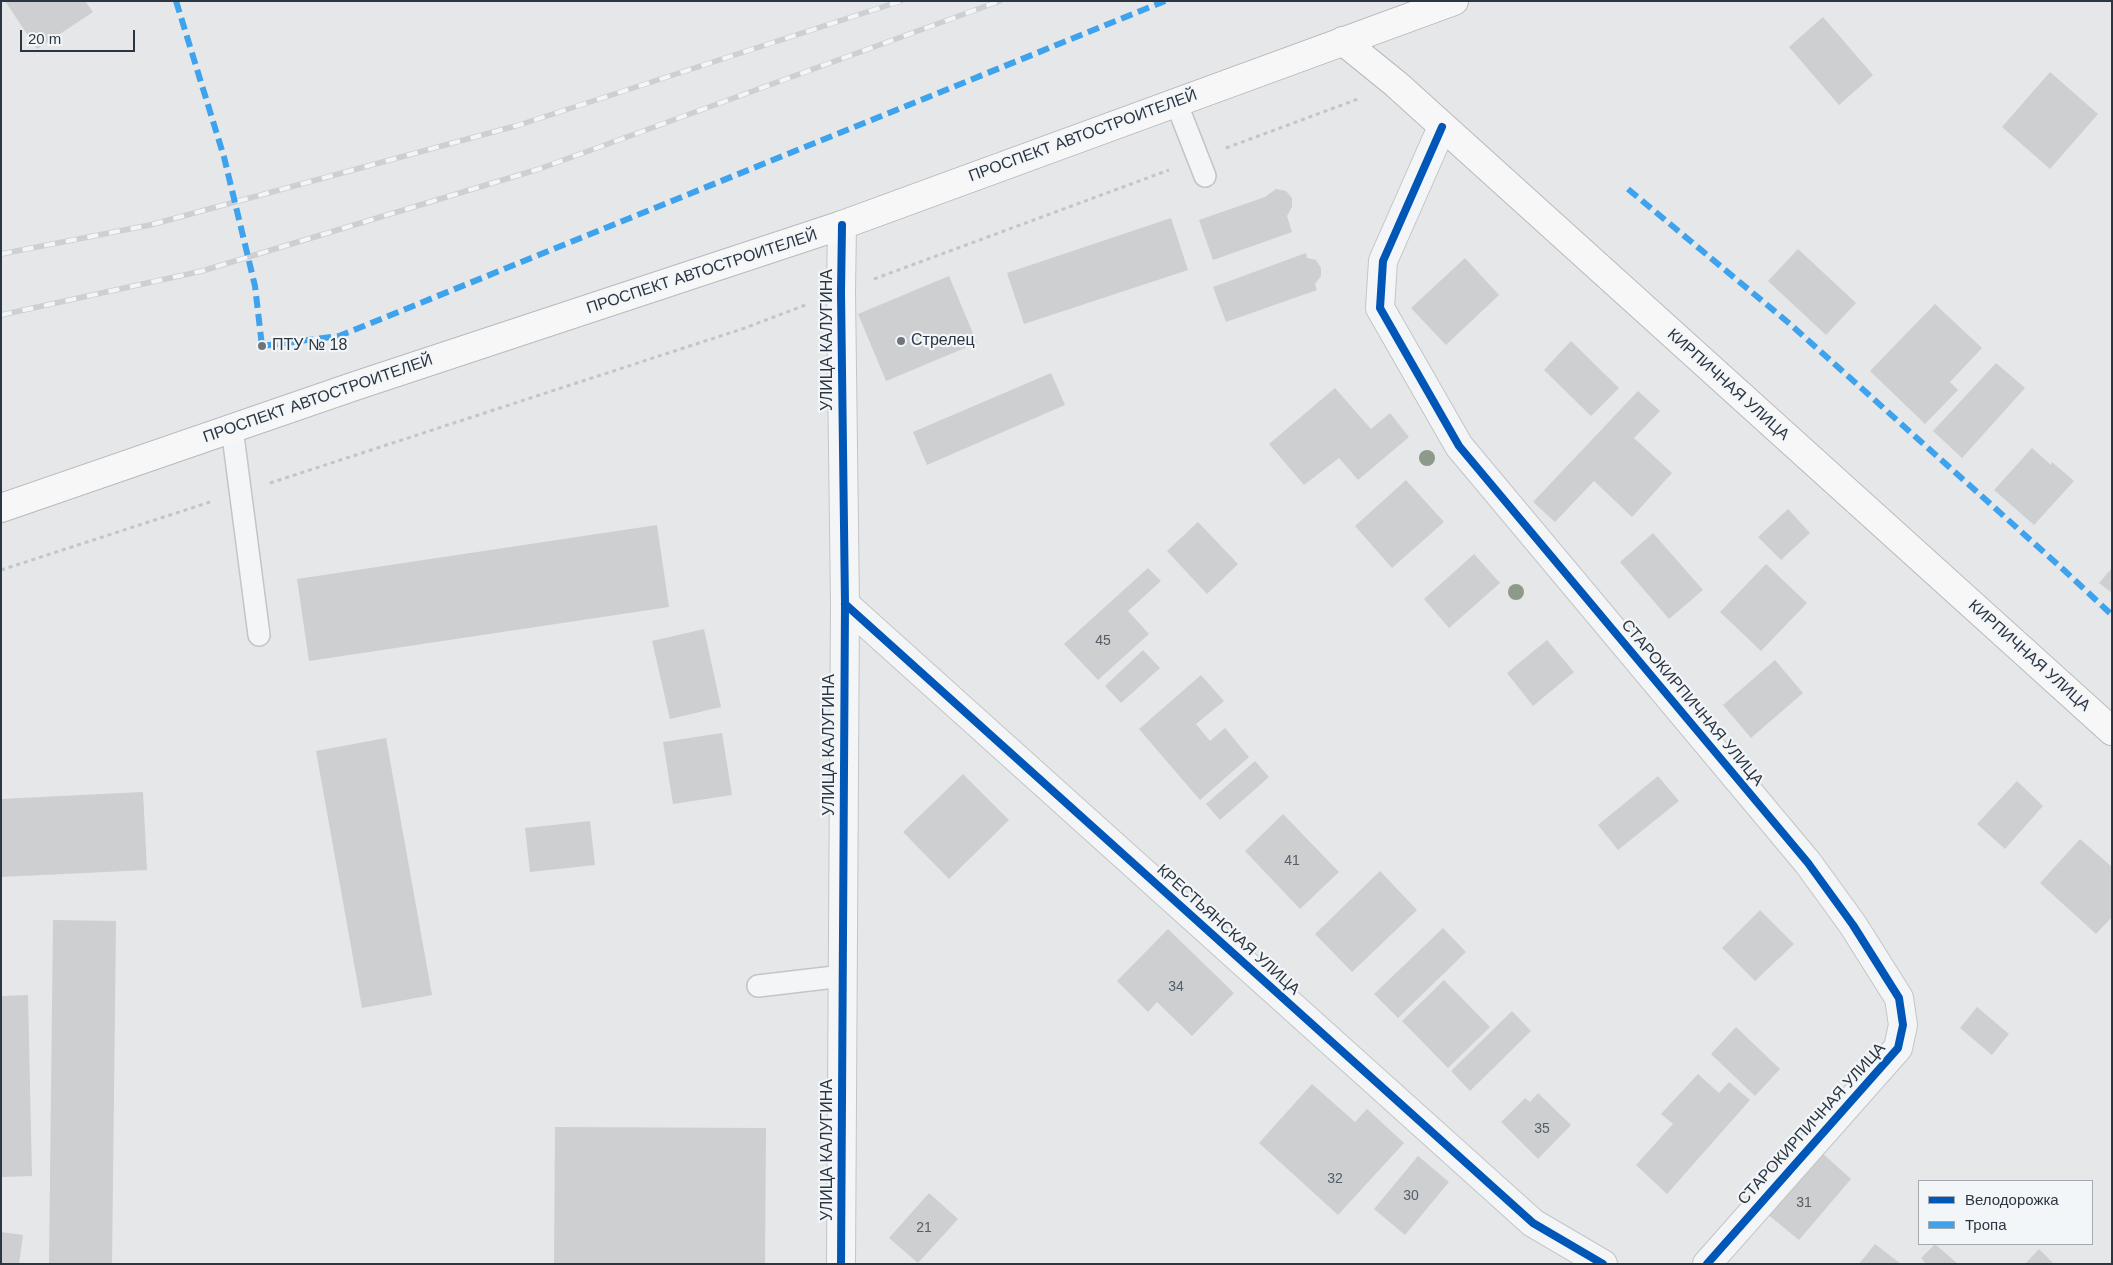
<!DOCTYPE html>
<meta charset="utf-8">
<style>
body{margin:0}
#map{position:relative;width:2113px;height:1265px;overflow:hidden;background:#e5e7e9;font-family:Arial,sans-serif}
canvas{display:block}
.frame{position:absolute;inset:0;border:2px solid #2c3642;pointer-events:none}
.legend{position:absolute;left:1918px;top:1180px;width:175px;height:65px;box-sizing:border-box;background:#f3f6f8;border:1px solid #a3a9af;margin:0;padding:6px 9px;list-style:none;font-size:15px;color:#2c3642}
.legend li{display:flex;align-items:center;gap:10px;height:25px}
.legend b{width:25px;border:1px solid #a3a9af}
.scale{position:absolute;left:20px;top:30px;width:115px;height:22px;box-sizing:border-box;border:2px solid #2c3642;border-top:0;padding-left:6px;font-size:15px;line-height:18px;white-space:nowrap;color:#2c3642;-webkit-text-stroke:4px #f3f6f8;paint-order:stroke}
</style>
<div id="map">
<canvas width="2113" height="1265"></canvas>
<div class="frame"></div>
<ul class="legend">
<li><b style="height:6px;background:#0057b8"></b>Велодорожка</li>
<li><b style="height:6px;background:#3ea3ec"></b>Тропа</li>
</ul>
<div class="scale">20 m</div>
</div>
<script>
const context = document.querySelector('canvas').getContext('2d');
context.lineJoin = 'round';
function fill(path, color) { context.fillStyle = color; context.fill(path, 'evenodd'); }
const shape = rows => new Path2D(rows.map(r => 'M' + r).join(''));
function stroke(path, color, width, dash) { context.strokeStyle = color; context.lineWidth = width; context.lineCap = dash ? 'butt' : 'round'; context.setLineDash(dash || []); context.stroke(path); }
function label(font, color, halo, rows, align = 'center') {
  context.font = font + ' Arial,sans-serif'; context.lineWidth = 4.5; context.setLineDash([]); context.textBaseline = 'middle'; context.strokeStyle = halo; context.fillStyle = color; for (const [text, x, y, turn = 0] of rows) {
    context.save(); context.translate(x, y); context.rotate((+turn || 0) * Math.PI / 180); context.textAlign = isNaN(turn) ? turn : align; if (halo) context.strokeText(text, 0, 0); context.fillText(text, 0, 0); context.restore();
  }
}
fill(shape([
 [5,1,85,1,93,12,37,49],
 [1823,17,1873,75,1839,105,1789,47],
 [2050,72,2098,114,2050,169,2002,127],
 [1276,189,1286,191,1292,198,1292,207,1287,216,1292,232,1213,260,1199,220,1265,197],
 [1171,218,1188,270,1024,324,1007,273],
 [1798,249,1856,303,1826,335,1768,281],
 [1306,253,1307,258,1316,260,1321,268,1321,276,1315,284,1317,290,1226,322,1213,287],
 [1465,258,1499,295,1446,345,1411,308],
 [949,276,977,343,886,381,858,314],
 [1935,304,1982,348,1950,382,1958,390,1925,424,1870,371],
 [1571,341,1619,388,1591,416,1544,370],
 [1996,363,2025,388,1962,458,1933,431],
 [1051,373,1065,405,927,465,913,432],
 [1335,388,1371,429,1390,413,1409,437,1358,480,1339,458,1304,485,1269,444],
 [1638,391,1660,411,1634,438,1672,473,1632,517,1594,481,1555,522,1533,502],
 [2032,448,2051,465,2052,462,2074,481,2034,525,1994,490],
 [1406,480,1444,522,1392,568,1355,526],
 [1788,509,1810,533,1781,560,1758,537],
 [1198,522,1238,564,1207,594,1167,551],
 [657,525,669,607,309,661,297,579],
 [1653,533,1703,590,1669,619,1620,562],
 [1474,554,1500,583,1449,628,1424,599],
 [1766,564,1807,603,1761,651,1720,612],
 [1148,568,1161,581,1128,611,1149,634,1098,680,1064,644],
 [2112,568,2112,593,2099,583],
 [704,629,721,707,670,719,652,641],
 [1547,640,1574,672,1533,706,1507,673],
 [1143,650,1160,668,1121,703,1105,686],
 [1775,660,1803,693,1751,738,1723,705],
 [1201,675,1224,701,1196,724,1210,741,1225,728,1249,757,1200,800,1139,729],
 [722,733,732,795,673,804,663,742],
 [386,738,432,995,362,1008,316,751],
 [1255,761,1269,777,1220,820,1206,804],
 [963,774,1009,820,949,879,903,832],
 [1658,776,1679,801,1618,850,1598,825],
 [2017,781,2043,806,2005,849,1977,824],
 [143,792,147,870,1,877,1,799],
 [1283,814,1339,872,1300,909,1245,851],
 [590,821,595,865,530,872,525,828],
 [2080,839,2112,867,2112,917,2096,934,2040,883],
 [1380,871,1417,910,1352,972,1315,934],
 [1760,910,1794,944,1755,981,1722,948],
 [53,920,116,921,112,1264,49,1264],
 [1443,928,1466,952,1398,1018,1374,994],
 [1168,929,1234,993,1192,1036,1157,1002,1148,1012,1117,981],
 [1444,980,1490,1027,1448,1068,1402,1021],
 [28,995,32,1176,1,1177,1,996],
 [1977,1007,2009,1034,1992,1055,1960,1028],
 [1512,1011,1531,1031,1470,1091,1451,1071],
 [1736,1027,1780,1069,1755,1096,1711,1054],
 [1698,1074,1719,1093,1729,1082,1750,1100,1667,1194,1636,1165,1673,1124,1661,1114],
 [1312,1084,1355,1122,1367,1109,1404,1143,1338,1215,1259,1143],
 [1538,1093,1571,1125,1538,1159,1501,1122,1525,1098,1530,1102],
 [555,1127,766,1128,765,1264,554,1264],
 [1821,1152,1851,1179,1799,1240,1755,1204],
 [1418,1156,1449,1182,1405,1235,1374,1209],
 [929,1193,958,1219,918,1263,889,1238],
 [1,1232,23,1235,19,1264,1,1264],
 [1875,1244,1901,1264,1859,1264],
 [1935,1244,1958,1264,1926,1264,1921,1258],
 [2039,1249,2054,1264,2025,1264]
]), '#cdcfd1');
const lane = shape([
 [1176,102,1205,176],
 [232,428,259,635],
 [758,986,843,976]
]);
const street = shape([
 [1442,127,1383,261,1380,308,1459,446,1808,863,1853,925,1899,998,1903,1025,1898,1048,1707,1264],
 [845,604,1533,1223,1603,1264],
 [841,1264,845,604,841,292,842,225]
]);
const highway = shape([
 [1343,41,1396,84,2112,731],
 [1,508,355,386,842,225,1454,1]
]);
stroke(lane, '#c3c5c7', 24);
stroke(street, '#c3c5c7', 30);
stroke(highway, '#b7babe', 30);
stroke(shape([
 [1226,148,1358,99],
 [874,279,1169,170],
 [270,483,745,328,808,304],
 [1,570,210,502]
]), '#c3c6c8', 3, [4, 4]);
stroke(lane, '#f4f5f6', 21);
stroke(street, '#f4f5f6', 28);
stroke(highway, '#f7f7f8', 28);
const rail = shape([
 [1,254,150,225,519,125,901,1],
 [1,315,202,271,539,169,1000,1]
]);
stroke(rail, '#cecfd1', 5.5);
stroke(rail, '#f3f6f8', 4, [11]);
stroke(shape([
 [176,1,224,157,255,286,262,346,339,336,1165,1],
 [1628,189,1790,324,2065,571,2112,615]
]), '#3ea3ec', 6, [12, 6]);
stroke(shape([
 [1442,127,1383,261,1380,308,1459,446,1808,863,1853,925,1899,998,1903,1025,1898,1048,1707,1264],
 [845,604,1533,1223,1603,1264],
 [841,1264,845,604,841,292,842,225]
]), '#0057b8', 8);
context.fillStyle = '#8c9b89';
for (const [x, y] of [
 [1427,458],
 [1516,592]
]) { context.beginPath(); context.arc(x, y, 8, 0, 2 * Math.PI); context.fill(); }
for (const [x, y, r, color] of [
 [901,341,5,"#6d747c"],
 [262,346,5,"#6d747c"]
]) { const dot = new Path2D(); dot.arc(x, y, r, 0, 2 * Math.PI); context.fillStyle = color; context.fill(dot); stroke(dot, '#f3f6f8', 2); }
label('14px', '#555d66', null, [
 ["45",1103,641],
 ["41",1292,861],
 ["34",1176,987],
 ["35",1542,1129],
 ["32",1335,1179],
 ["30",1411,1196],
 ["31",1804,1203],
 ["21",924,1228]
]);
label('16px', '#2c3642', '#f3f6f8', [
 ["ПРОСПЕКТ АВТОСТРОИТЕЛЕЙ",1083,136,-20],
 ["ПРОСПЕКТ АВТОСТРОИТЕЛЕЙ",702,272,-18],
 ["УЛИЦА КАЛУГИНА",828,340,-90],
 ["КИРПИЧНАЯ УЛИЦА",1728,385,42],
 ["ПРОСПЕКТ АВТОСТРОИТЕЛЕЙ",318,399,-19],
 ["КИРПИЧНАЯ УЛИЦА",2029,656,42],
 ["СТАРОКИРПИЧНАЯ УЛИЦА",1692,703,50],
 ["УЛИЦА КАЛУГИНА",830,745,-90],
 ["КРЕСТЬЯНСКАЯ УЛИЦА",1228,930,42],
 ["СТАРОКИРПИЧНАЯ УЛИЦА",1812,1124,-48],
 ["УЛИЦА КАЛУГИНА",828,1150,-90]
]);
label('16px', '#2c3642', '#f3f6f8', [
 ["Стрелец",911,341],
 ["ПТУ № 18",272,346]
], 'left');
</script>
